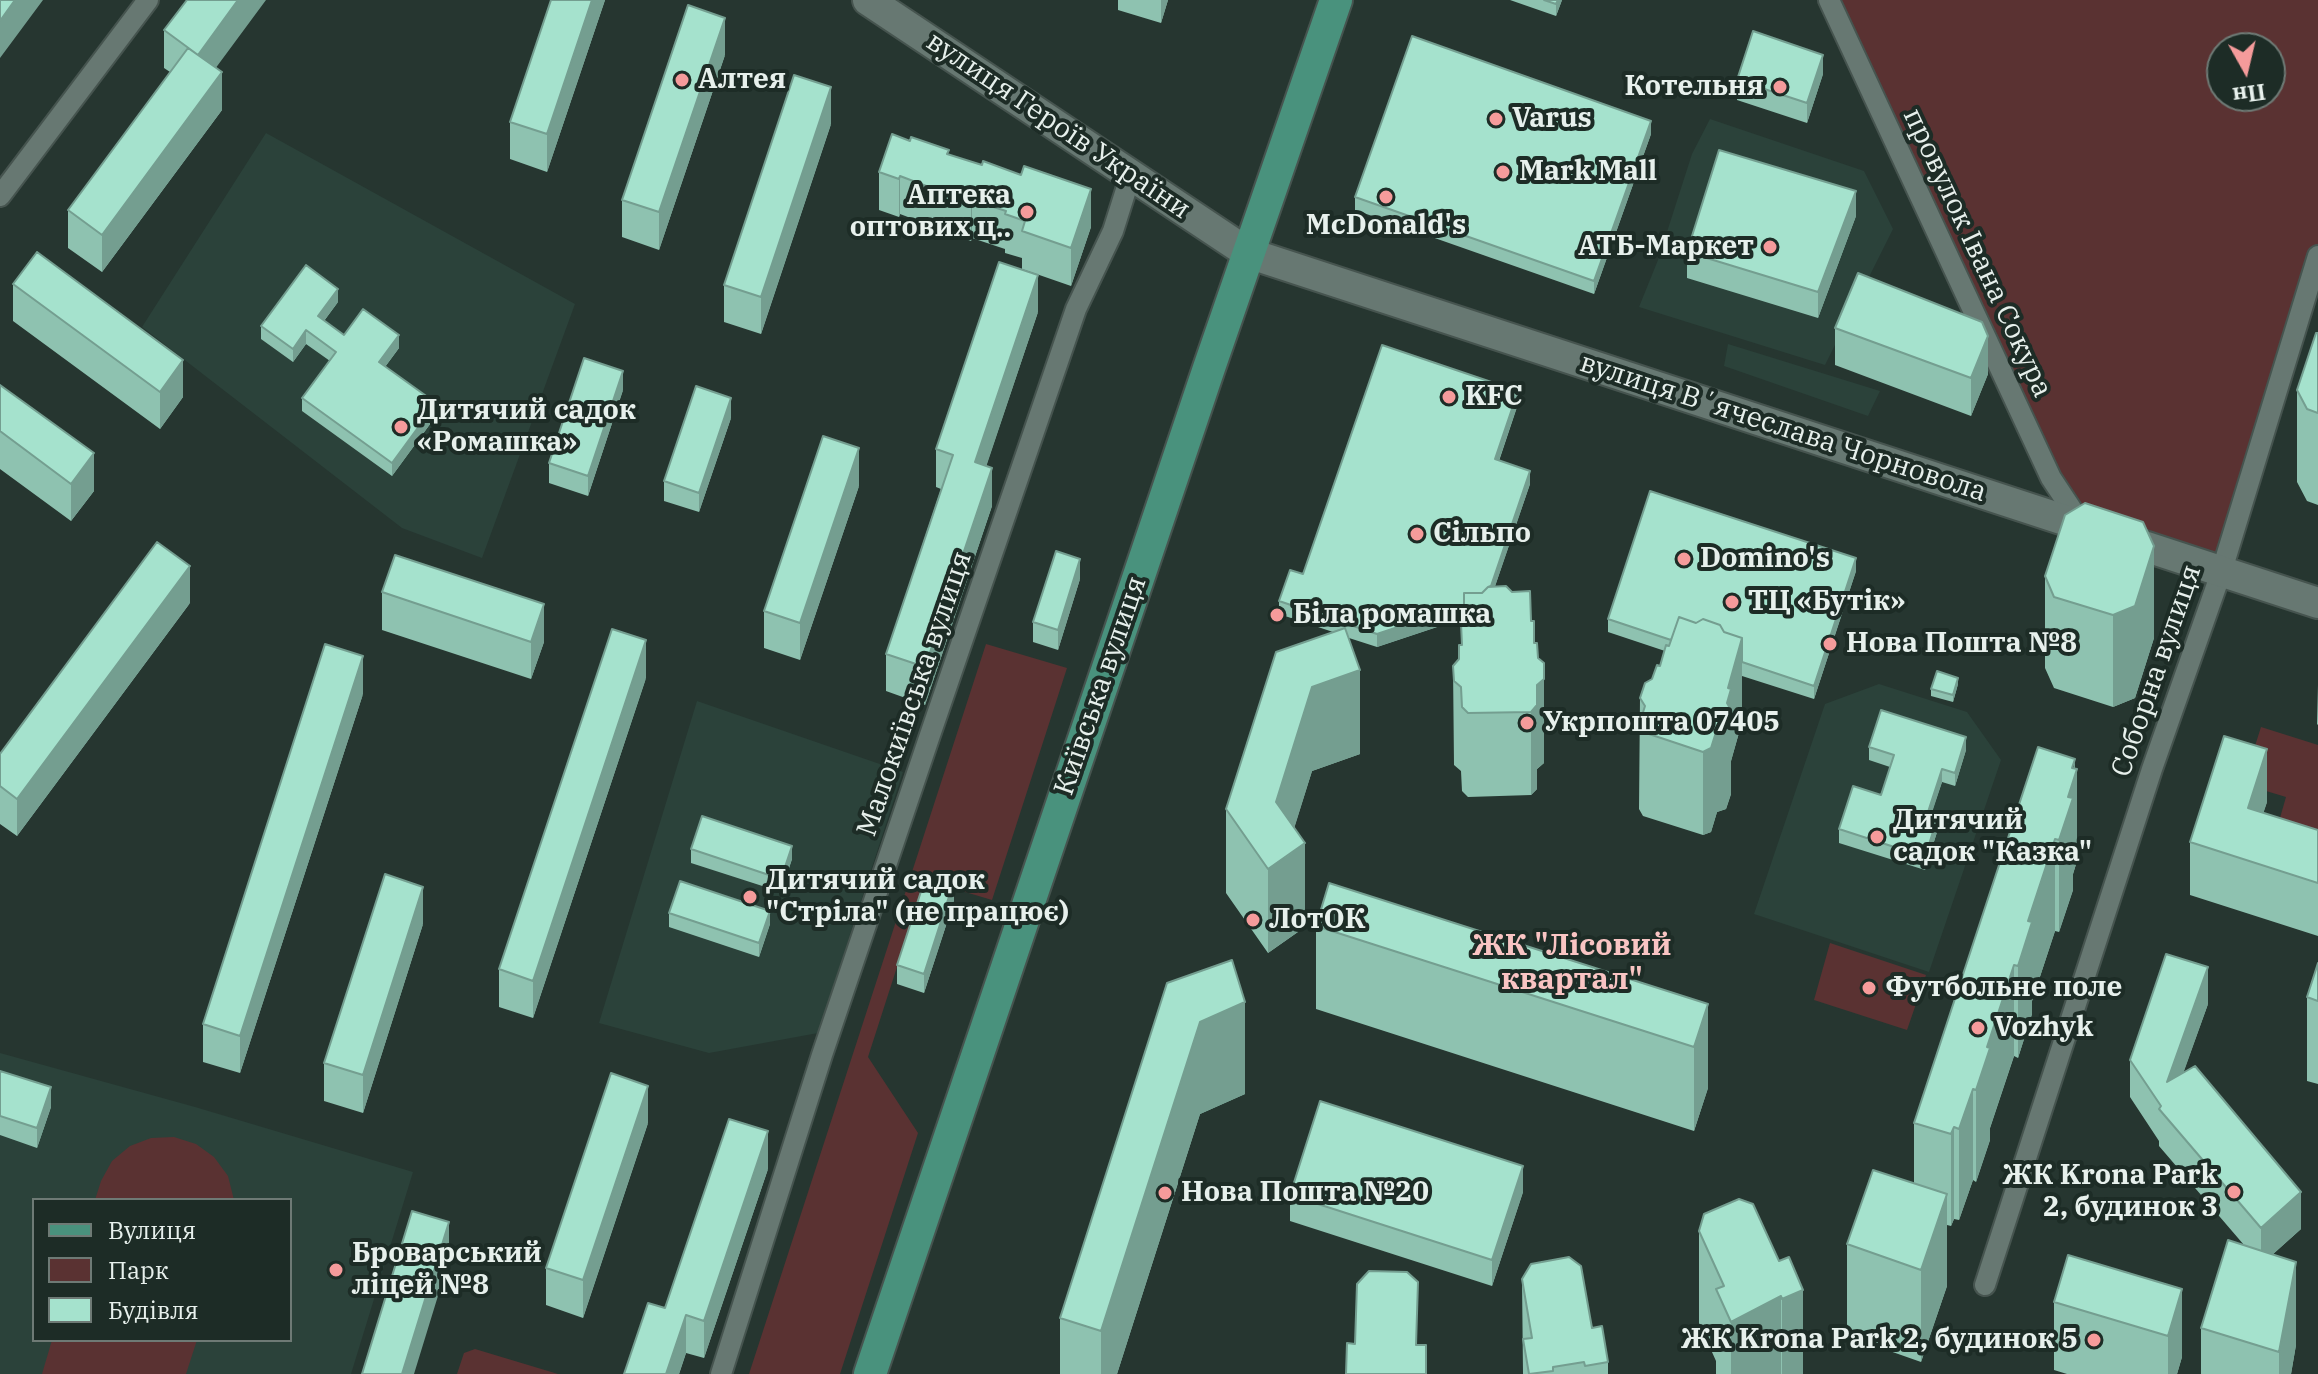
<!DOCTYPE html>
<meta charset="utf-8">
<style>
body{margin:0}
#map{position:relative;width:2318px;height:1374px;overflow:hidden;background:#263630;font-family:"IBM Plex Serif",serif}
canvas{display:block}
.legend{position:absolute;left:32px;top:1198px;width:260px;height:144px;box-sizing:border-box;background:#1d2c26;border:2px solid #6e7a75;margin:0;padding:10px 14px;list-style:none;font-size:24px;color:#e7f0ec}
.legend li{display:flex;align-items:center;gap:16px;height:40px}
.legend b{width:40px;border:2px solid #6e7a75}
.north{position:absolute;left:2206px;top:32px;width:80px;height:80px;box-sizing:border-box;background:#1d2c26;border:2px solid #6e7a75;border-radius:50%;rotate:172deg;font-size:22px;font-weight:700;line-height:32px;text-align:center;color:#e7f0ec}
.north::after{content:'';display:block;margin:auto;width:28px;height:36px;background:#f59b9b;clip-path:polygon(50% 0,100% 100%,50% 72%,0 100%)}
</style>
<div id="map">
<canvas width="2318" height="1374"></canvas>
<ul class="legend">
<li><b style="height:10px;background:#49927d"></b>Вулиця</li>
<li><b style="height:22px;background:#5a3232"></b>Парк</li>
<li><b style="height:22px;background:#a5e2cd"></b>Будівля</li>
</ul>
<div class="north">Пн</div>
</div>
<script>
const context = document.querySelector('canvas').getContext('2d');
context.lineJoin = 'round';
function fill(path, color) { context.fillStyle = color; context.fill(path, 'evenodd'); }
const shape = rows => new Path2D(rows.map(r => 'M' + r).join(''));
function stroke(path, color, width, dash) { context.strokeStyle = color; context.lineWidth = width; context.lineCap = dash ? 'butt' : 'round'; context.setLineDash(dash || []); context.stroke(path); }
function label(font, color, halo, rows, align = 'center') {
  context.font = font + ' "IBM Plex Serif",serif'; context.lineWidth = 8; context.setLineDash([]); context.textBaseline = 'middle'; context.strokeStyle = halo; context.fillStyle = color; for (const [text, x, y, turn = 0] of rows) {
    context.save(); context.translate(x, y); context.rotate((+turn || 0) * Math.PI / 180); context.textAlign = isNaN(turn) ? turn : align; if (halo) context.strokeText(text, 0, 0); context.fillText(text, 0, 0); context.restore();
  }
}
fill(shape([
 [1710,119,1864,171,1893,229,1825,365,1639,307,1658,260,1692,154],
 [266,133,575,304,482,558,402,528,142,327],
 [1728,344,1880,391,1868,416,1724,366],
 [1879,684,1967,712,2001,760,1929,972,1754,914,1825,704],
 [697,701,903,772,818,1033,709,1053,599,1023],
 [0,1053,195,1107,413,1172,351,1374,0,1374],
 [34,1200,290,1200,290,1340,34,1340]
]), '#2b423a');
fill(shape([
 [1829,0,2318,0,2318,256,2222,570,2082,525],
 [2222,48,2270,48,2270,96,2222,96],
 [986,644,1067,668,992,900,925,880,868,1057,918,1133,840,1374,749,1374],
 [2261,727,2318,745,2318,872,2269,856,2286,797,2243,784],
 [1830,943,1926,975,1907,1030,1814,1000],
 [174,1137,196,1144,214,1157,228,1176,234,1200,95,1200,101,1181,112,1161,130,1146,151,1138],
 [52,1340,197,1340,186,1374,42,1374],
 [475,1349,558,1374,457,1374,464,1353]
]), '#5a3232');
const street = shape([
 [1829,0,2051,478,2082,525],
 [0,196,148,0],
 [1985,1285,2152,769,2222,570,2318,256],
 [721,1374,822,1055,930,735,1076,309,1113,231,1131,174]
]);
const secondary = shape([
 [868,0,1248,253,2318,603]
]);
const primary = shape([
 [870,1374,1209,368,1336,0]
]);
stroke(street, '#46544f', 24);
stroke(secondary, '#46544f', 34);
stroke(primary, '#46544f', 36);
stroke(street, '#677872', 20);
stroke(secondary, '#677872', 30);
stroke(primary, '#49927d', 32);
fill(shape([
 [551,0,605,0,547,172,510,159,510,122],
 [1118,0,1168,0,1161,23,1118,10],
 [1510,0,1562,0,1556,16],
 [164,30,216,68,222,110,102,272,68,248,68,210,170,72,164,68],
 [725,55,659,250,622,237,622,200],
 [1823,74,1807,123,1737,100,1737,80],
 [831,124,761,334,724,322,724,285],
 [1651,134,1594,294,1355,210,1355,197],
 [949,154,1091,227,1071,286,1022,269,1022,258,1005,253,1005,249,972,238,971,241,900,214,899,217,879,210,879,172],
 [1856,216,1818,318,1687,278,1687,252],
 [13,284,183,397,160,429,13,321],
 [338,302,324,321,344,335,399,348,385,367,436,416,392,476,302,411,302,398,330,361,306,344,293,362,261,339,261,326],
 [1038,312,986,466,992,506,925,705,886,691,886,654,941,489,936,487,936,449],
 [1835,328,1988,374,1971,416,1835,365],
 [2318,333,2318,505,2307,501,2297,482,2297,390],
 [0,385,94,491,71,521,0,469],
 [623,390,588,496,549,483,549,463],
 [1518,404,1499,461,1530,484,1495,586,1531,621,1534,643,1544,763,1537,769,1537,789,1531,795,1468,797,1462,791,1461,771,1454,765,1453,666,1459,660,1464,618,1377,647,1349,638,1360,754,1312,771,1294,828,1305,927,1268,953,1226,893,1226,809,1333,632,1279,614,1279,601,1303,574],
 [731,418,699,512,664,501,664,481],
 [859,486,800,660,764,648,764,611],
 [1856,571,1814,699,1742,676,1742,722,1731,761,1731,794,1726,809,1717,812,1711,832,1703,835,1643,816,1639,809,1640,698,1660,666,1665,651,1608,632,1608,619],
 [2045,576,2154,638,2135,698,2113,707,2054,688,2045,668],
 [1080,579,1058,650,1033,642,1033,622],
 [382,592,544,642,531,679,382,630],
 [190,603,17,836,0,824,0,754],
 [646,678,533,1018,499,1007,499,969],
 [1958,684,1953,702,1931,696,1931,689],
 [2318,685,2318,725,2317,724],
 [363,694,240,1073,203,1062,203,1024],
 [1869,747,1966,750,1955,786,1942,782,1931,814,1938,829,1925,870,1839,843,1839,829,1881,795,1890,767,1869,760],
 [2075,769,2077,861,2073,874,2073,890,2059,932,2055,931,2032,1001,2032,1014,2018,1058,2014,1056,1990,1128,1990,1140,1976,1182,1973,1180,1959,1220,1954,1219,1951,1226,1947,1225,1947,1286,1921,1362,1847,1336,1847,1244,1914,1184,1914,1123],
 [2267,802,2263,813,2318,830,2318,936,2190,895,2190,842],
 [691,849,792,859,781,892,691,863],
 [954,901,924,993,897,984,897,965],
 [669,913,770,924,759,957,669,927],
 [423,924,363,1113,324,1101,324,1063],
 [1316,926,1708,1004,1708,1088,1694,1131,1316,1009],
 [2318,963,2318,1084,2307,1081,2307,997],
 [1167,983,1245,1094,1200,1114,1117,1374,1060,1374,1060,1318],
 [2208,1004,2183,1073,2301,1229,2273,1254,2296,1345,2291,1374,2201,1374,2201,1328,2244,1245,2159,1146,2159,1141,2130,1097,2130,1060],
 [0,1071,51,1107,37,1148,0,1135],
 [648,1123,583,1318,546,1305,546,1268],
 [768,1169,704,1358,686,1353,679,1374,624,1374,665,1308],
 [1523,1192,1492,1286,1290,1221,1290,1195],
 [1699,1231,1779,1261,1803,1374,1716,1374,1716,1361,1699,1323],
 [1522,1279,1592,1328,1608,1362,1608,1374,1523,1374],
 [2182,1289,2182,1357,2177,1374,2067,1374,2054,1370,2054,1302]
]), '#8ec2b0');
fill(shape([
 [15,0,43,0,0,58,0,21],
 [238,0,266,0,198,92,198,55],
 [592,0,605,0,547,172,547,134],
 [1161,0,1168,0,1161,23],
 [1558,0,1562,0,1556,16,1556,4],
 [725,18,725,55,659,250,659,212],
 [1823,55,1823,74,1807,123,1807,103],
 [222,72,222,110,102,272,102,235],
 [831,87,831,124,761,334,761,297],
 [1651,121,1651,134,1594,294,1594,281],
 [900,176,900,214,899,217,899,179],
 [1091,189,1091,227,1071,286,1071,248],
 [1856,191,1856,216,1818,318,1818,292],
 [972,200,972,238,971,241,971,203],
 [1038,275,1038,312,975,500,975,462],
 [338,289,338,302,318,329,318,316],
 [306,330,306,344,293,362,293,349],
 [399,335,399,348,379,375,379,362],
 [1988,336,1988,374,1971,416,1971,378],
 [183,360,183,397,160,429,160,392],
 [623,371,623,390,588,496,588,476],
 [1518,391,1518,404,1495,472,1495,459],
 [731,398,731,418,699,512,699,493],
 [436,403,436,416,392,476,392,463],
 [859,448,859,486,800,660,800,623],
 [94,453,94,491,71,521,71,484],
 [992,468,992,506,925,705,925,667],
 [1530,471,1530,484,1487,610,1464,618],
 [2154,546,2154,638,2135,698,2113,707,2113,615],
 [1856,558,1856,571,1814,699,1814,686],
 [1080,559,1080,579,1058,650,1058,630],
 [190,566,190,603,17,836,17,799],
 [544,604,544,642,531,679,531,642],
 [1464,605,1464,618,1377,647,1377,634],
 [1742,638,1742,722,1731,761,1731,794,1726,809,1717,812,1711,832,1703,835,1703,752,1717,729],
 [646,640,646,678,533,1018,533,981],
 [363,656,363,694,240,1073,240,1036],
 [1360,670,1360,754,1312,771,1285,858,1305,843,1305,927,1268,953,1268,869,1276,802,1312,687],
 [1958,678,1958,684,1953,702,1953,695],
 [1544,679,1544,763,1537,769,1537,789,1531,795,1531,712,1537,685],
 [1966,737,1966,750,1955,786,1955,773],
 [2267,749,2267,802,2248,861,2248,808],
 [2075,759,2075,774,2077,769,2077,861,2073,874,2073,890,2059,932,2059,840],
 [1942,769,1942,782,1928,825,1928,812],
 [1938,816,1938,829,1925,870,1925,857],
 [2055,839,2055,931,2032,1001,2032,1014,2018,1058,2018,966,2028,921],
 [792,846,792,859,781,892,781,879],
 [954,881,954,901,924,993,924,974],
 [423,887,423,924,363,1113,363,1075],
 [770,911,770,924,759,957,759,943],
 [2014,965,2014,1056,1990,1128,1990,1140,1976,1182,1976,1090,1987,1047],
 [2208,967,2208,1004,2167,1119,2167,1082],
 [1245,1002,1245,1094,1200,1114,1117,1374,1101,1374,1101,1331,1200,1022],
 [1708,1004,1708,1088,1694,1131,1694,1047],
 [648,1086,648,1123,583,1318,583,1280],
 [51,1087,51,1107,37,1148,37,1128],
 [1973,1089,1973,1180,1959,1220,1959,1129],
 [1954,1127,1954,1219,1951,1226,1951,1134],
 [768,1131,768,1169,704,1358,704,1321],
 [1523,1166,1523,1192,1492,1286,1492,1260],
 [2301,1192,2301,1229,2261,1265,2261,1228],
 [1947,1194,1947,1286,1921,1362,1921,1270],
 [449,1222,449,1260,414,1374,402,1374],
 [2296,1262,2296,1345,2291,1374,2279,1374,2279,1352],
 [2182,1289,2182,1357,2177,1374,2168,1374,2168,1336],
 [1803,1290,1803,1374,1782,1374,1782,1299],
 [1781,1296,1781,1374,1731,1374,1731,1322],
 [686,1315,686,1353,679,1374,666,1374]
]), '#749e90');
const building = shape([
 [0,0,15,0,0,21,0,0],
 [187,0,238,0,198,55,164,30,187,0],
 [551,0,592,0,547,134,510,122,551,0],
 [1544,0,1558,0,1556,4,1544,0],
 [688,5,725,18,659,212,622,200,688,5],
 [1753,31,1823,55,1807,103,1737,80,1753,31],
 [1412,36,1651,121,1594,281,1355,197,1412,36],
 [188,48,222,72,102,235,68,210,188,48],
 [794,75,831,87,761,297,724,285,794,75],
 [892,134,910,141,911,137,949,150,947,154,982,165,983,161,1021,175,1024,166,1091,189,1071,248,1022,231,1025,221,1005,214,1006,211,972,200,971,203,900,176,899,179,879,172,892,134],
 [1719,150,1856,191,1818,292,1687,252,1719,150],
 [37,252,183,360,160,392,13,284,37,252],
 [999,262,1038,275,975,462,992,468,925,667,886,654,953,455,936,449,999,262],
 [306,265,338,289,318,316,344,335,363,309,399,335,379,362,436,403,392,463,302,398,336,352,306,330,293,349,261,326,306,265],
 [1858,273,1982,322,1988,336,1971,378,1835,328,1858,273],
 [2316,333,2318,333,2318,413,2307,409,2297,390,2316,333],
 [1382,345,1518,391,1495,459,1530,471,1491,586,1488,587,1482,593,1464,593,1464,605,1377,634,1279,601,1290,570,1303,574,1382,345],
 [584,358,623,371,588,476,549,463,584,358],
 [0,385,94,453,71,484,0,431,0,385],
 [696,386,731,398,699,493,664,481,696,386],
 [823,436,859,448,800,623,764,611,823,436],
 [1650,491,1856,558,1814,686,1742,662,1742,638,1724,632,1720,625,1703,619,1696,623,1679,617,1671,640,1608,619,1650,491],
 [2085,503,2143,522,2154,546,2135,606,2113,615,2054,597,2045,576,2065,515,2085,503],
 [157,542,190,566,17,799,0,786,0,754,157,542],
 [1056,551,1080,559,1058,630,1033,622,1056,551],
 [395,555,544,604,531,642,382,592,395,555],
 [1506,586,1512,592,1530,591,1531,621,1534,621,1534,643,1537,643,1538,658,1544,663,1544,679,1537,685,1537,705,1531,712,1468,713,1462,707,1461,687,1454,681,1453,666,1459,659,1459,645,1462,645,1461,623,1464,623,1464,593,1482,593,1488,587,1506,586],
 [1679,617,1696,623,1703,619,1720,625,1724,632,1742,638,1728,688,1731,689,1727,703,1731,710,1726,725,1717,729,1711,748,1703,752,1643,732,1639,725,1645,706,1640,698,1645,683,1652,679,1657,665,1660,666,1666,645,1669,646,1679,617],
 [1345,628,1360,670,1312,687,1276,802,1305,843,1268,869,1226,809,1276,652,1345,628],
 [612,629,646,640,533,981,499,969,612,629],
 [325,644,363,656,240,1036,203,1024,325,644],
 [1937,671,1958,678,1953,695,1931,689,1937,671],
 [1881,710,1966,737,1955,773,1942,769,1928,812,1938,816,1925,857,1839,829,1853,786,1881,795,1894,755,1869,747,1881,710],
 [2224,736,2267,749,2248,808,2318,830,2318,883,2190,842,2224,736],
 [2038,747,2075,759,2072,768,2077,769,2068,797,2073,798,2059,840,2055,839,2028,921,2032,922,2018,966,2014,965,1987,1047,1990,1048,1976,1090,1973,1089,1959,1129,1954,1127,1951,1134,1914,1123,2038,747],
 [702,816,792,846,781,879,691,849,702,816],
 [927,873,954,881,924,974,897,965,927,873],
 [385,874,423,887,363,1075,324,1063,385,874],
 [680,881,770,911,759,943,669,913,680,881],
 [1329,883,1708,1004,1694,1047,1316,926,1329,883],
 [2166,954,2208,967,2167,1082,2195,1066,2301,1192,2261,1228,2159,1109,2161,1106,2130,1060,2166,954],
 [1232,960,1245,1002,1200,1022,1101,1331,1060,1318,1167,983,1232,960],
 [2318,963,2318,1001,2307,997,2318,963],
 [0,1071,51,1087,37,1128,0,1116,0,1071],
 [611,1073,648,1086,583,1280,546,1268,611,1073],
 [1320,1101,1523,1166,1492,1260,1290,1195,1320,1101],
 [729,1119,768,1131,704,1321,686,1315,666,1374,624,1374,648,1303,665,1308,729,1119],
 [1873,1170,1947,1194,1921,1270,1847,1244,1873,1170],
 [1739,1199,1753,1204,1779,1261,1789,1257,1803,1290,1782,1299,1781,1296,1731,1322,1716,1289,1724,1286,1699,1231,1704,1214,1739,1199],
 [412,1211,449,1222,402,1374,362,1374,412,1211],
 [2228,1240,2296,1262,2279,1352,2201,1328,2228,1240],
 [2068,1255,2182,1289,2168,1336,2054,1302,2068,1255],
 [1569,1257,1581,1266,1592,1328,1602,1326,1608,1362,1585,1366,1584,1362,1553,1367,1553,1371,1529,1374,1523,1339,1532,1338,1522,1279,1531,1264,1569,1257],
 [1369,1271,1407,1272,1418,1282,1416,1345,1426,1345,1426,1374,1346,1374,1347,1343,1355,1344,1357,1284,1369,1271]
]);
fill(building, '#a5e2cd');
stroke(building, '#749e90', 2);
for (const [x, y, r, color] of [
 [682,80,8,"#f59b9b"],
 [1780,87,8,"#f59b9b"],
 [1496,119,8,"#f59b9b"],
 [1503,172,8,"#f59b9b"],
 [1386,197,8,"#f59b9b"],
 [1027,212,8,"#f59b9b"],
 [1770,247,8,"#f59b9b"],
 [1449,397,8,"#f59b9b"],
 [401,427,8,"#f59b9b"],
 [1417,534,8,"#f59b9b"],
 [1684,559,8,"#f59b9b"],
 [1732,602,8,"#f59b9b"],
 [1277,615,8,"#f59b9b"],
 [1830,644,8,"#f59b9b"],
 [1527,723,8,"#f59b9b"],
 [1877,837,8,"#f59b9b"],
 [750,897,8,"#f59b9b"],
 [1253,920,8,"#f59b9b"],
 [1869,988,8,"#f59b9b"],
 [1978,1028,8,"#f59b9b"],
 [2234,1192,8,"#f59b9b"],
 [1165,1193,8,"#f59b9b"],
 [336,1270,8,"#f59b9b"],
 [2094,1340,8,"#f59b9b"]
]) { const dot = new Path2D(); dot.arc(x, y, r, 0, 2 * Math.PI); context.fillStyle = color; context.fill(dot); stroke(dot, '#1d2c26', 3); }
label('bold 28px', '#e7f0ec', '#1d2c26', [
 ["Алтея",698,80],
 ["Котельня",1764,87,"right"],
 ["Varus",1512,119],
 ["Mark Mall",1519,172],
 ["Аптека",1011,196,"right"],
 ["оптових ц‥",1011,228,"right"],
 ["McDonald's",1386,226,"center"],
 ["АТБ-Маркет",1754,247,"right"],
 ["KFC",1465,397],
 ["Дитячий садок",417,411],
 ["«Ромашка»",417,443],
 ["Сільпо",1433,534],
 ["Domino's",1700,559],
 ["ТЦ «Бутік»",1748,602],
 ["Біла ромашка",1293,615],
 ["Нова Пошта №8",1846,644],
 ["Укрпошта 07405",1543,723],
 ["Дитячий",1893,821],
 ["садок \"Казка\"",1893,853],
 ["Дитячий садок",766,881],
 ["\"Стріла\" (не працює)",766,913],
 ["ЛотОК",1269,920],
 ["Футбольне поле",1885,988],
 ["Vozhyk",1994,1028],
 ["ЖК Krona Park",2218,1176,"right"],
 ["2, будинок 3",2218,1208,"right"],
 ["Нова Пошта №20",1181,1193],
 ["Броварський",352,1254],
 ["ліцей №8",352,1286],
 ["ЖК Krona Park 2, будинок 5",2078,1340,"right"]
], 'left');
label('28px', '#e7f0ec', '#1d2c26', [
 ["вулиця Героїв України",1058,126,34],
 ["провулок Івана Сокура",1977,253,65],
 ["вулиця Вʼячеслава Чорновола",1783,428,18],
 ["Соборна вулиця",2157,671,-71],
 ["Київська вулиця",1101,686,-71],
 ["Малокиївська вулиця",915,694,-71]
]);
label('bold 30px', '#f9c4c3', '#1d2c26', [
 ["ЖК \"Лісовий",1572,946],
 ["квартал\"",1572,980]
]);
</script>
